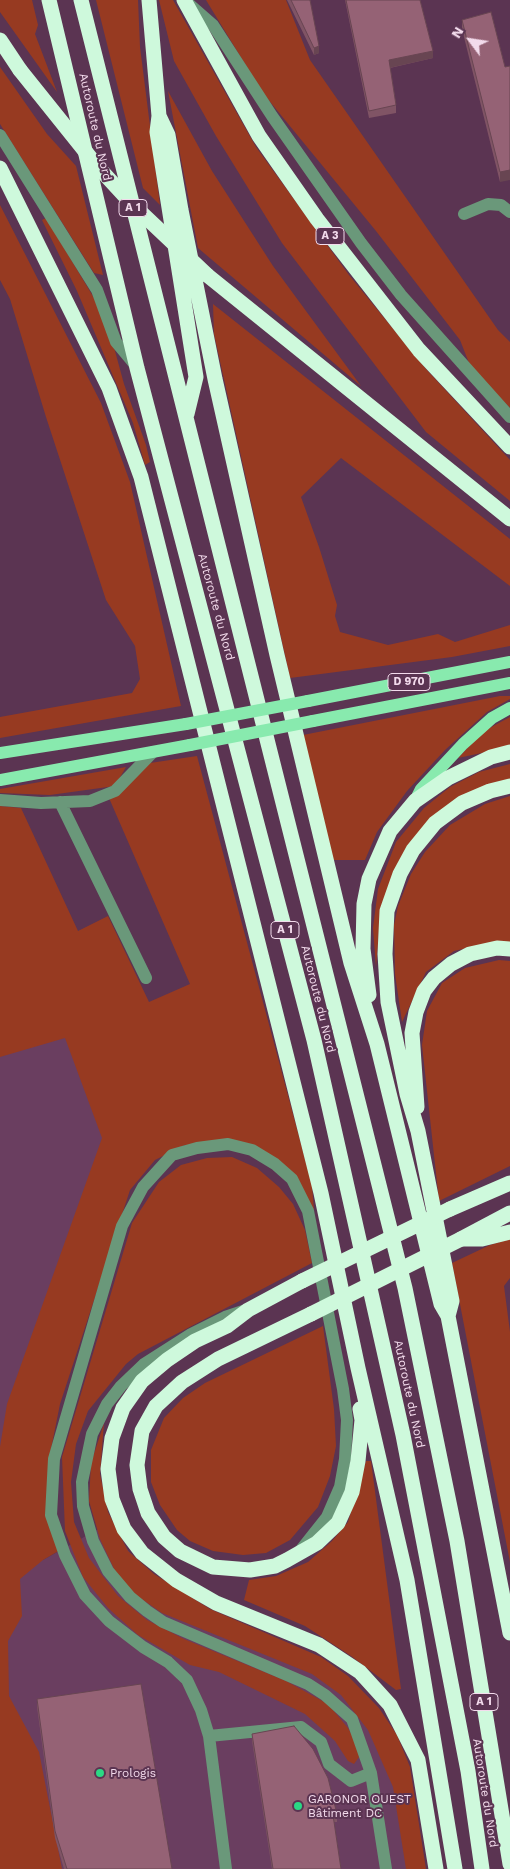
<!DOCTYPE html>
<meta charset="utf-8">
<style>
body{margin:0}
#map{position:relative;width:510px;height:1869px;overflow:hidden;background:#5b3452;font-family:"Work Sans",sans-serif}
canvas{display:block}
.north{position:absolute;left:445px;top:15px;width:50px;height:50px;-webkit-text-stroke:4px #5b3452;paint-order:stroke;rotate:301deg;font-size:14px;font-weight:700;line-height:20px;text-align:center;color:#f3dbec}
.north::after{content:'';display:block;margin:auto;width:18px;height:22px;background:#f3dbec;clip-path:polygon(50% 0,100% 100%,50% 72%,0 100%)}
</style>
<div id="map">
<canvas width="510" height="1869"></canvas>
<div class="north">N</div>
</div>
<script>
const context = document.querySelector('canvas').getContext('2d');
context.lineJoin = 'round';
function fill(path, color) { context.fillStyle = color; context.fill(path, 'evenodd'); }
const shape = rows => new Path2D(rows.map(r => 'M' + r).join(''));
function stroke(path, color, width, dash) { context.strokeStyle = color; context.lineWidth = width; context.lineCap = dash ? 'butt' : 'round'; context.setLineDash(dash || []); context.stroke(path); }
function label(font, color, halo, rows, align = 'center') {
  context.font = font + ' "Work Sans",sans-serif'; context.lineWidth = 4; context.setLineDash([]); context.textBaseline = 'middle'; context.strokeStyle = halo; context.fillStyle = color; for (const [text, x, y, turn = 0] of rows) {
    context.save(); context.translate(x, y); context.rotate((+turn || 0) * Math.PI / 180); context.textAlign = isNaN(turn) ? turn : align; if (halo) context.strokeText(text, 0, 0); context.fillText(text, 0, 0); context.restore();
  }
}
fill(shape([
 [75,969,113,1178,30,1443,43,1560,111,1522,138,1567,188,1609,324,1672,381,1726,414,1869,0,1869,0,994]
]), '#6a3e60');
fill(shape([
 [0,0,32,0,38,25,35,34,57,92,0,12],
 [96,0,138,0,140,47,160,205,143,188],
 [159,0,173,0,256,147,349,275,426,369,510,460,510,501,426,432,282,243,216,136,174,61],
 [206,0,286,0,310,60,498,330,510,342,510,408,471,368,460,340,376,231,262,92],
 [0,67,47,134,76,166,103,275,94,273,0,124],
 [168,91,212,171,273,266,361,386,198,248],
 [0,205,101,403,130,482,181,706,0,738,0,717,132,693,140,679,135,646,106,600,46,417,10,299,0,280],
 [46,218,106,318,124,384,146,445,150,462,145,465,133,423,77,291,42,220],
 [213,304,510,539,510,586,341,458,301,497,319,547,337,605,335,616,340,632,388,645,438,634,455,642,510,625,510,646,452,657,290,678,214,334],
 [500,696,510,696,510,699,487,712,445,750,407,791,377,832,365,860,332,860,303,735],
 [510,717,510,747,458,758,484,731],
 [197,756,312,1185,314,1210,258,1150,185,1145,155,1160,130,1190,60,1404,50,1454,51,1506,62,1549,43,1560,20,1579,22,1616,8,1641,9,1696,39,1752,62,1869,0,1869,0,1447,7,1404,102,1138,65,1038,0,1057,0,806,21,808,78,931,108,916,149,1002,190,984,109,798,150,763],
 [510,764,510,780,423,830,379,931,376,967,373,928,378,889,396,842,424,808,450,787,479,772],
 [126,767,115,786,50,795,0,793,0,789],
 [510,796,510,945,489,943,454,951,426,972,402,1022,395,974,394,925,398,906,411,874,425,852,450,825,485,804],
 [499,960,510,961,510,1166,439,1201,422,1045,427,1011,442,983,465,968],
 [232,1157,257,1168,279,1187,293,1204,305,1230,312,1263,138,1354,126,1364,88,1411,76,1444,71,1482,74,1522,89,1558,118,1596,147,1620,184,1639,286,1681,328,1704,348,1728,357,1744,359,1757,354,1764,348,1761,335,1741,305,1714,219,1672,190,1665,138,1635,108,1608,83,1577,65,1531,62,1457,132,1223,159,1182,181,1165,207,1158],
 [510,1239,510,1278,504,1286,510,1332,510,1562,452,1263,490,1245],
 [323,1326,334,1409,336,1446,330,1476,318,1507,290,1540,266,1553,243,1555,213,1551,190,1541,177,1530,160,1505,151,1482,151,1450,164,1418,183,1398,205,1383],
 [104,1423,100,1474,108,1512,128,1551,154,1574,210,1609,321,1657,348,1676,379,1708,397,1735,410,1767,426,1869,406,1869,393,1787,368,1730,341,1695,312,1674,162,1613,133,1593,116,1573,100,1539,89,1501,91,1463],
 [366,1461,371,1461,401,1689,396,1690,351,1656,305,1626,244,1600,249,1580,276,1576,308,1562,332,1541,348,1522]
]), '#973a21');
stroke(shape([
 [189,4,213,25,272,116,361,243,401,295,510,417],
 [0,135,97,290,116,342,136,366],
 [464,214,488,204,501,205,510,212],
 [0,800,41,803,90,801,115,791,153,752],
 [60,802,146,978],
 [243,1311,225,1317,191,1334,144,1364,121,1386,107,1404,92,1434,82,1482,83,1506,93,1541,108,1571,130,1597,147,1611,163,1622,308,1684,325,1695,352,1719,371,1773,386,1869],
 [300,1551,327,1517,340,1487,345,1459,347,1420,343,1389,308,1211,292,1179,275,1164,252,1150,228,1144,197,1148,172,1155,143,1187,122,1226,54,1459,51,1515,65,1555,85,1595,109,1621,143,1647,168,1662,187,1680,201,1710,209,1736,301,1727,321,1742,329,1764,351,1781,371,1773],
 [209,1736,226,1869]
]), '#6a987a', 12);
stroke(shape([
 [308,701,510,662],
 [313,721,510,683],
 [0,753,186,724],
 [0,780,190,745],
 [415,801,421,789,463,744,492,718,510,708]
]), '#88eaae', 12);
stroke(shape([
 [49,0,137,368,314,1040,403,1435,468,1771,482,1869],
 [81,0,405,1288,457,1541,510,1864],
 [149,0,159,116,157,132,196,377,187,414],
 [184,0,259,136,317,219,419,350,510,447],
 [0,40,20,70],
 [159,116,168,135,181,210,215,379,277,655,351,963,377,1044,441,1304,448,1316,510,1633],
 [0,168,109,388,141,477,321,1193,358,1368,407,1580,455,1869],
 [207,275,510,519],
 [369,995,363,949,364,904,369,879,390,831,415,801,448,778,491,757,510,752],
 [417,1107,412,1033,416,1012,424,991,434,978,451,964,470,954,497,948,510,949],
 [450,1209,510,1183],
 [461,1239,510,1213],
 [462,1239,482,1239,510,1232],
 [302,1281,248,1310,227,1326,195,1341,167,1360,142,1381,123,1408,112,1438,108,1469,112,1499,124,1529,142,1553,176,1580,216,1603,319,1645,360,1672,390,1705,418,1760,436,1869],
 [311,1314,218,1359,182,1382,156,1406,142,1431,137,1465,140,1489,148,1513,164,1537,180,1551,213,1567,250,1570,275,1566,287,1560,317,1543,338,1523,352,1492,358,1461,362,1420,360,1409],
 [448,1316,452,1301,418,1131,407,1094,388,1002,385,954,387,911,400,874,413,850,435,823,462,803,490,791,510,786]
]), '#cef9dc', 15);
stroke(shape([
 [186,724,308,701],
 [190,745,313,721]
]), '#88eaae', 12);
stroke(shape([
 [20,70,97,166,133,205,207,275],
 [302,1281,450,1209],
 [311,1314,461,1239]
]), '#cef9dc', 15);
fill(shape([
 [287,0,310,0,319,53,314,55],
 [345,0,420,0,433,58,390,68,396,105,396,113,369,118],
 [462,20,505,67,500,182,462,29],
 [37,1699,172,1869,64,1869,55,1838,37,1707],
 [252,1734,337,1814,337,1822,334,1822,341,1869,272,1869,252,1741]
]), '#805465');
fill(shape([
 [319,46,319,53,314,55,314,48],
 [433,51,433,58,389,68,389,60],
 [510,170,510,180,500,182,500,172]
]), '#684552');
const building = shape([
 [291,0,310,0,319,46,314,48,291,0],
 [346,0,420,0,433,51,389,60,396,105,369,111,346,0],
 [491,12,505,67,510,66,510,170,500,172,462,20,491,12],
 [141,1684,172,1869,67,1869,55,1831,37,1699,141,1684],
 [294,1726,313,1749,328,1778,337,1814,333,1815,341,1869,273,1869,252,1734,294,1726]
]);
fill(building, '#956275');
stroke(building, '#684552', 1);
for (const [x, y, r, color] of [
 [100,1773,5,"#2bd884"],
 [298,1806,5,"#2bd884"]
]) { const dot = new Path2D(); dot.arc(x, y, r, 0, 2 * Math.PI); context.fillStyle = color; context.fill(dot); stroke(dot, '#5b3452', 2); }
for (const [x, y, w] of [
 [133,208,28],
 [330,236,28],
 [409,682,42],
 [285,930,28],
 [484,1702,28]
]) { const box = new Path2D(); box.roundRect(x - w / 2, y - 8.5, w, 17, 4); context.fillStyle = '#5b3452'; context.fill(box); stroke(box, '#f3dbec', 1); }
label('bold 11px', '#f3dbec', null, [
 ["A 1",133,208],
 ["A 3",330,236],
 ["D 970",409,682],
 ["A 1",285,930],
 ["A 1",484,1702]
]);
label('12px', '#f3dbec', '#5b3452', [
 ["Autoroute du Nord",95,127,77],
 ["Autoroute du Nord",216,607,75],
 ["Autoroute du Nord",318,999,76],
 ["Autoroute du Nord",409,1394,78],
 ["Autoroute du Nord",485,1793,81]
]);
label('12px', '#f3dbec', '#5b3452', [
 ["Prologis",110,1773],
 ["GARONOR OUEST",308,1799],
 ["Bâtiment DC",308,1813]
], 'left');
</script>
